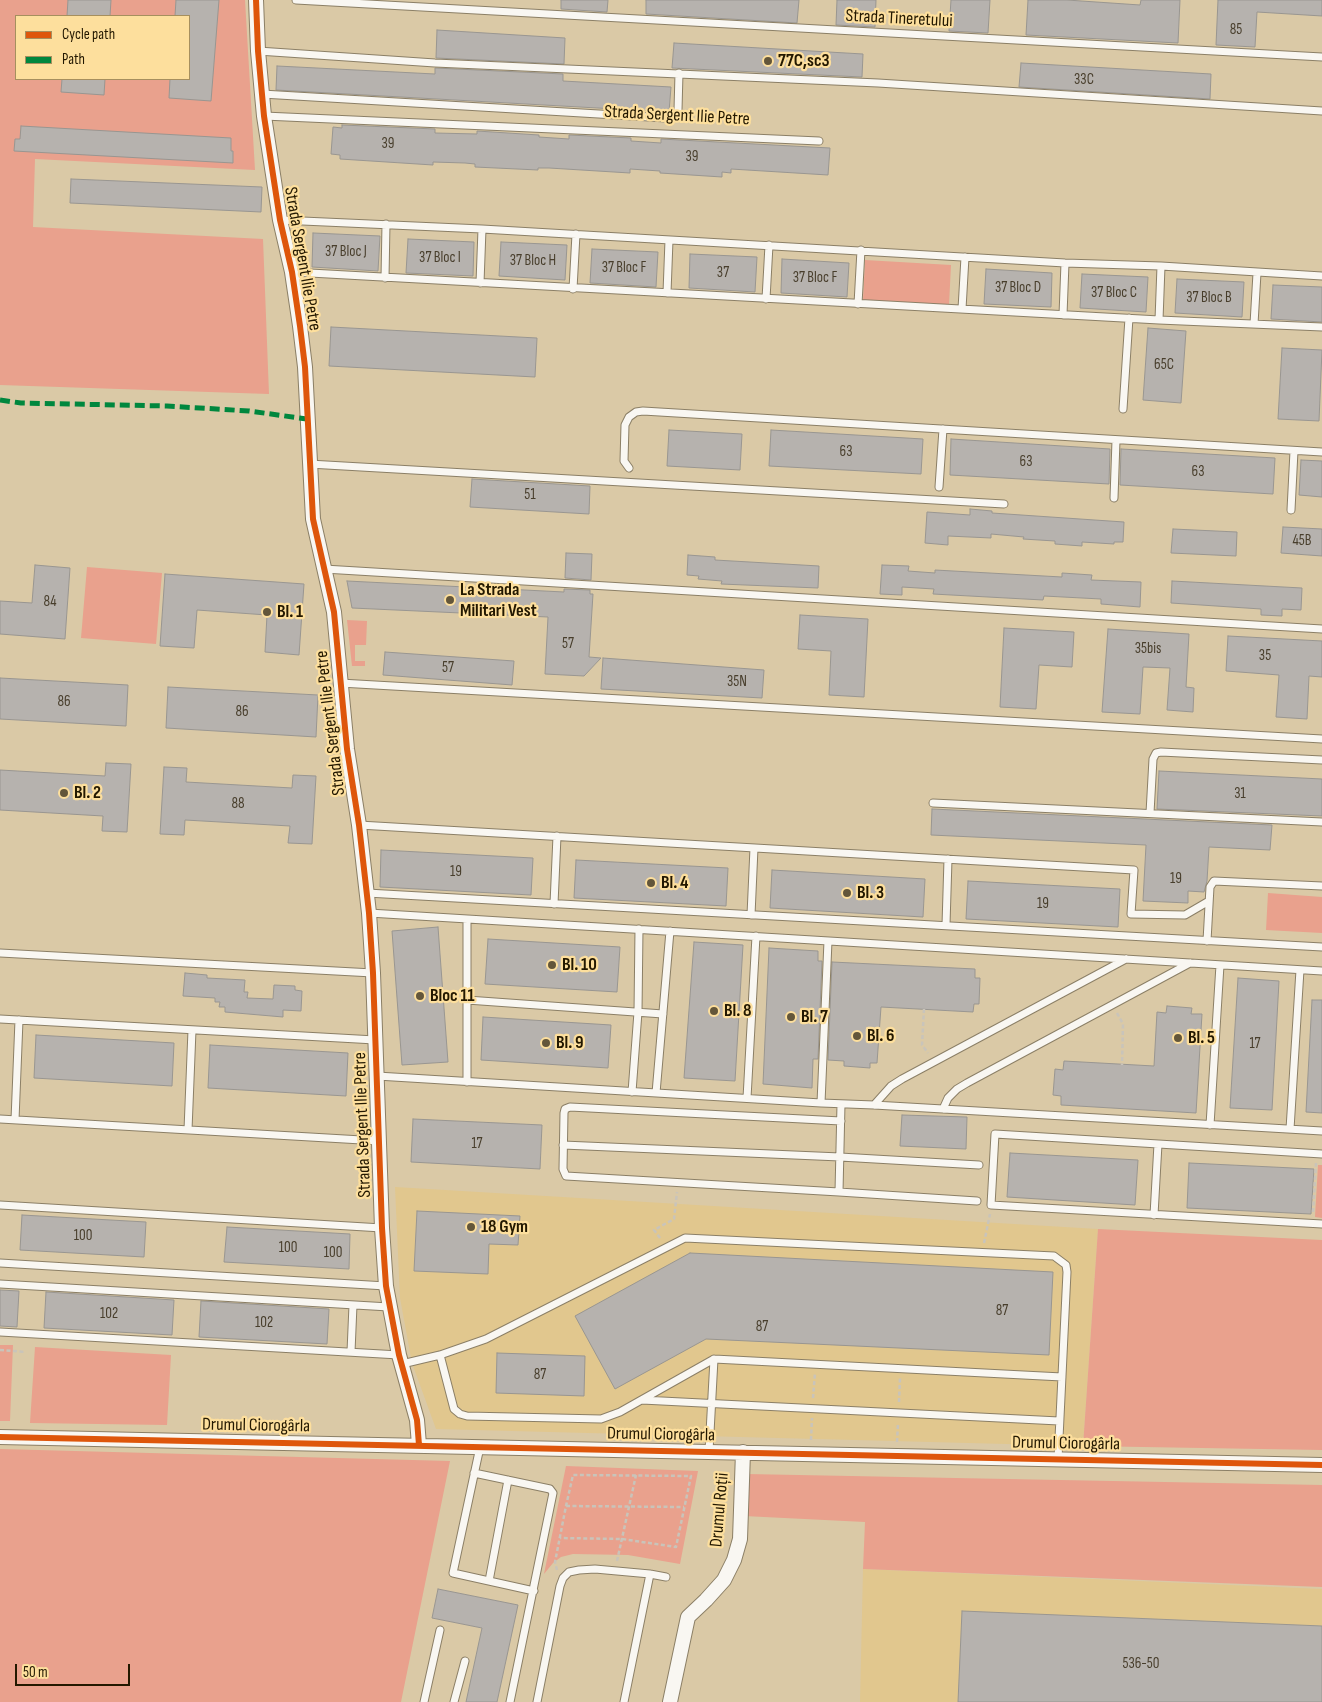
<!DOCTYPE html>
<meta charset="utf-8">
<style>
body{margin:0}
#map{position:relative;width:1322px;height:1702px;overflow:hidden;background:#dac9a6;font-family:"Sofia Sans Condensed",sans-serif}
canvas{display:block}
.legend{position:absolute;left:15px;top:15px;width:175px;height:65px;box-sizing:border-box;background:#fddf9d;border:1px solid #a68f5e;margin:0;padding:6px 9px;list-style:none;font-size:15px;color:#231800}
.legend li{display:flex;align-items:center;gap:10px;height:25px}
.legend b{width:25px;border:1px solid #a68f5e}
.scale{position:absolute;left:15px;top:1664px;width:115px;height:22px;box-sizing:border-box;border:2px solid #231800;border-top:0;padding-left:6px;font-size:15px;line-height:18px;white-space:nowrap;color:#231800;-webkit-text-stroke:4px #fddf9d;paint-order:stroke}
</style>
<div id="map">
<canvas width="1322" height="1702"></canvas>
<ul class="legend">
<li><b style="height:6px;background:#de560b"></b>Cycle path</li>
<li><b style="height:6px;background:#00873e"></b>Path</li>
</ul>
<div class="scale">50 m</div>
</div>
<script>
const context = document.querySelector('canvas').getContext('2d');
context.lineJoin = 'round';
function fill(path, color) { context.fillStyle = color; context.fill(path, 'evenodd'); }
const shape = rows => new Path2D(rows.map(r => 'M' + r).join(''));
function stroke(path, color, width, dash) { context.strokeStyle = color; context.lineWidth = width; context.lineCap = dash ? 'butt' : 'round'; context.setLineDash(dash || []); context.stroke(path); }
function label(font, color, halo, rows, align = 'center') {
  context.font = font + ' "Sofia Sans Condensed",sans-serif'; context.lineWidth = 4.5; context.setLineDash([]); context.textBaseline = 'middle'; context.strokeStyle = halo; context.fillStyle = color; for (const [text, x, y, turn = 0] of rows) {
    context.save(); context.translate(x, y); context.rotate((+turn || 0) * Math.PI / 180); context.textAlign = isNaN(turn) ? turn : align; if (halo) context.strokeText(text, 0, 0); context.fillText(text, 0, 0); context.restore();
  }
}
fill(shape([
 [395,1187,1098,1229,1083,1446,436,1429,412,1363,400,1298],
 [863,1569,1322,1589,1322,1702,860,1702]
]), '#e1c78e');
fill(shape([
 [0,0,245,0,255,170,35,159,33,227,263,239,269,394,0,385],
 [16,16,189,16,189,79,16,79],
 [865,260,951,265,949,305,863,300],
 [87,567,162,573,156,644,81,638],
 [347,620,367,621,366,645,355,645,355,661,365,661,365,666,352,666],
 [1268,893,1322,897,1322,933,1266,930],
 [1318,1165,1322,1165,1322,1218,1315,1217],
 [1098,1229,1322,1240,1322,1450,1083,1446],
 [0,1345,13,1345,10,1421,0,1421],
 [35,1347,171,1355,167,1425,30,1423],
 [0,1449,450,1461,401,1702,0,1702],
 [566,1466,698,1471,680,1564,628,1555,573,1554,561,1557,553,1563,544,1574],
 [746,1474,1322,1485,1322,1587,863,1569,865,1522,744,1516]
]), '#e9a18d');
const building = shape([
 [68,0,111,0,110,16,67,16,68,0],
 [176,0,219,0,211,101,169,98,170,79,189,79,189,16,175,16,176,0],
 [561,0,608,0,607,12,561,9,561,0],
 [646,0,799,0,797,23,646,14,646,0],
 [837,0,876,0,875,27,836,25,837,0],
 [951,0,990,0,988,33,949,31,951,0],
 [1028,0,1067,0,1140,5,1141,0,1180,0,1178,43,1026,35,1028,0],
 [1218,0,1322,0,1322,16,1257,12,1255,47,1216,45,1218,0],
 [437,30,565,38,564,64,436,58,437,30],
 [674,43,863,54,862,77,672,68,674,43],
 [1021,63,1211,74,1210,99,1019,87,1021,63],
 [277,66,435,74,435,68,563,74,563,81,671,87,669,112,276,90,277,66],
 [62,79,105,79,104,95,61,92,62,79],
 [342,125,435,129,435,133,477,134,477,131,539,135,539,137,569,139,569,135,631,138,631,141,661,143,661,139,830,148,828,175,731,169,731,173,722,172,722,177,660,173,660,171,630,169,630,173,549,168,538,168,538,170,475,167,475,164,465,163,433,162,433,165,340,159,340,155,331,154,333,127,342,128,342,125],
 [21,126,231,138,231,151,233,151,233,163,14,151,15,139,20,139,21,126],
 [71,179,262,187,261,212,70,203,71,179],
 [313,233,380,236,378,271,312,267,313,233],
 [408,239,474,242,473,276,406,273,408,239],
 [501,242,567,245,565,280,499,276,501,242],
 [592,249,658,252,656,287,590,283,592,249],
 [690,254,757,257,755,292,689,288,690,254],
 [782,259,849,263,847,297,781,293,782,259],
 [986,269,1052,273,1051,307,984,304,986,269],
 [1082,274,1148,277,1146,312,1080,308,1082,274],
 [1177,279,1244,282,1242,317,1175,313,1177,279],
 [1273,285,1322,287,1322,322,1271,319,1273,285],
 [331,327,537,338,535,377,329,366,331,327],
 [1148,328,1186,331,1181,403,1143,400,1148,328],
 [1282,348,1322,350,1319,421,1278,419,1282,348],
 [669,430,742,434,740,470,667,466,669,430],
 [771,430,923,439,921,474,769,466,771,430],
 [951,439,1110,449,1109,484,950,475,951,439],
 [1121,449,1275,458,1273,494,1120,485,1121,449],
 [1301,460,1322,461,1322,497,1299,495,1301,460],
 [472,479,590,486,589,514,470,507,472,479],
 [970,509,992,511,992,513,1124,522,1123,542,1114,542,1114,544,1082,542,1082,546,1055,544,1055,541,1023,539,1024,537,991,534,991,538,948,536,948,545,925,543,927,512,970,515,970,509],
 [1283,527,1322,529,1322,556,1281,553,1283,527],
 [1173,529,1237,532,1236,556,1171,553,1173,529],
 [566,553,592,554,591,580,565,578,566,553],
 [688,555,715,557,715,560,819,566,818,588,721,584,722,581,698,579,699,576,687,575,688,555],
 [35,565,70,568,65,639,0,634,0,601,32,603,35,565],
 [882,565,909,566,908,571,935,573,935,570,1062,577,1062,573,1092,575,1091,580,1141,582,1140,607,1101,604,1101,599,1044,596,1043,600,933,594,934,589,902,587,902,595,880,594,882,565],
 [165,574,304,584,299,655,265,652,267,615,197,610,194,648,160,646,165,574],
 [347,581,564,592,564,589,590,590,590,594,593,594,589,657,601,658,584,676,545,674,548,617,352,608,347,581],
 [1172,581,1302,588,1301,610,1282,609,1282,616,1261,615,1261,609,1171,603,1172,581],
 [800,615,868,619,864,697,829,695,831,651,798,649,800,615],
 [1004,628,1074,632,1072,667,1039,665,1036,709,1000,707,1004,628],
 [1108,629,1189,634,1186,687,1194,688,1193,712,1167,710,1170,668,1143,667,1140,714,1102,712,1108,629],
 [1228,636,1322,641,1322,677,1309,676,1307,719,1276,717,1279,675,1226,671,1228,636],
 [385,652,514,661,512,685,383,675,385,652],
 [603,658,764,670,762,698,601,689,603,658],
 [0,678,128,685,126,726,0,719,0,678],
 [168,687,318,695,316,737,166,728,168,687],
 [106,763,131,764,127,832,102,831,103,816,0,810,0,770,105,776,106,763],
 [164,767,187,768,186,782,292,788,293,775,316,776,312,844,288,843,290,826,185,820,184,835,160,834,164,767],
 [1159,771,1322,779,1322,816,1157,809,1159,771],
 [932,809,1272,825,1270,850,1209,847,1207,881,1204,892,1188,891,1188,903,1143,901,1146,845,931,835,932,809],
 [381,850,533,858,531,895,380,887,381,850],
 [576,860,728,868,726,906,574,898,576,860],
 [772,870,925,879,923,917,770,908,772,870],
 [968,881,1120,889,1118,927,966,919,968,881],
 [438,927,448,1062,402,1065,392,931,438,927],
 [488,939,620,947,617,992,485,984,488,939],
 [694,942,743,945,735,1081,684,1078,694,942],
 [769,948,818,951,818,961,822,961,818,1059,813,1059,812,1088,763,1084,769,948],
 [832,962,975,969,975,978,980,978,979,1004,974,1004,973,1012,881,1007,877,1063,870,1063,870,1068,844,1066,844,1061,828,1060,832,962],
 [185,973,207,975,207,978,245,980,244,992,248,992,247,998,273,999,274,985,295,986,295,990,302,991,301,1011,283,1010,283,1017,225,1012,225,1007,219,1007,220,1002,215,1002,215,998,183,996,185,973],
 [1238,978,1279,981,1272,1110,1230,1108,1238,978],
 [1312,1000,1322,1000,1322,1113,1306,1112,1312,1000],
 [1167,1006,1192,1008,1191,1014,1202,1014,1196,1113,1061,1105,1061,1096,1053,1095,1055,1069,1063,1070,1064,1061,1154,1066,1157,1012,1166,1013,1167,1006],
 [483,1017,611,1025,608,1068,481,1060,483,1017],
 [36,1035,174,1043,172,1086,34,1078,36,1035],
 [210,1045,348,1053,346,1096,208,1088,210,1045],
 [902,1115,967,1117,966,1149,900,1146,902,1115],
 [413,1119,542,1125,540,1169,411,1162,413,1119],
 [1010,1153,1138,1160,1135,1205,1007,1197,1010,1153],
 [1189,1163,1314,1169,1311,1214,1187,1208,1189,1163],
 [417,1211,520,1216,518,1245,489,1244,488,1274,414,1271,417,1211],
 [22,1215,146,1222,144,1257,20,1250,22,1215],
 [227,1227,350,1234,349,1269,224,1262,227,1227],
 [690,1253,1053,1272,1049,1355,706,1339,615,1389,575,1316,690,1253],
 [0,1290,19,1291,17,1327,0,1326,0,1290],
 [46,1292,174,1300,172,1335,44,1328,46,1292],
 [201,1301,329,1309,327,1344,199,1337,201,1301],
 [497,1353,585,1356,584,1396,496,1393,497,1353],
 [438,1589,518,1605,497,1702,466,1702,482,1628,432,1618,438,1589],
 [962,1611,1322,1626,1322,1702,958,1702,962,1611]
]);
fill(building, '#b6b2ae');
stroke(building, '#999691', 1);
const service = shape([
 [296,0,1322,57],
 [258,51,435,63,878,83,1322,111],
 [262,94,666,118,675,116,678,110,679,73],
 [264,116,819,141],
 [280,220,482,229,1065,263,1161,266,1322,276],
 [292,272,1159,320,1322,327],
 [385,278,386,224],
 [480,283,482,229],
 [573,289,576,234],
 [667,293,669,240],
 [766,299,769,245],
 [858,304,861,250],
 [962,309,965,257],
 [1063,315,1065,263],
 [1159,320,1161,266],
 [1254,324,1257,273],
 [1123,409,1129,318],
 [309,464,1004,504],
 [629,468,624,461,625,425,629,417,636,412,643,411,1322,452],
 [939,487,943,429],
 [1114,498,1116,440],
 [1291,510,1294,451],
 [324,569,1322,629],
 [340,683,1322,739],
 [933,803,1322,822],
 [1150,813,1153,759,1156,753,1161,752,1322,760],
 [359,825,1134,870,1131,914,1185,915,1209,901],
 [367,893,1322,947],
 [554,904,557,836],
 [369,913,1322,971],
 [751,915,754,848],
 [946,925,948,859],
 [1207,941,1210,887,1214,881,1322,886],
 [0,953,373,973],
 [467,1000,663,1014],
 [0,1019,375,1040],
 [377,1076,821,1103,874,1105,1322,1131],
 [467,1082,467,919],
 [632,1092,638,1012,639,929],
 [656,1093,670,931],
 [747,1098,756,936],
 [821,1103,828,941],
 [841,1104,839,1192,977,1201],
 [874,1105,891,1086,902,1079,1126,959],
 [943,1109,948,1098,957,1089,967,1083,1190,963],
 [0,1119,379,1141],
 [15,1120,19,1020],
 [1210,1125,1220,965],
 [1290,1129,1300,970],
 [188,1130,192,1030],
 [563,1145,840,1157,979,1165],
 [1322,1154,995,1134,991,1205,1322,1224],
 [839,1192,566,1176,563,1169,564,1113,565,1109,570,1107,841,1121],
 [0,1205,382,1228],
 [1154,1215,1158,1144],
 [0,1263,386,1286],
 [0,1284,389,1307],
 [0,1332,399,1355],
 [351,1352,353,1305],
 [440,1355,454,1409,460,1414,467,1416,601,1419,620,1412,714,1359,1062,1377],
 [402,1364,440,1355,486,1339,685,1238,1054,1256,1066,1265,1067,1272,1058,1459],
 [642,1400,1059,1421],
 [480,1447,453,1573,534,1591],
 [709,1451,714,1359],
 [474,1473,550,1489,553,1493,510,1702],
 [489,1581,508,1480],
 [424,1702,440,1630],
 [454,1702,465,1661],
 [537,1702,560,1586,563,1578,569,1572,579,1570,595,1569,650,1574,666,1577],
 [624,1702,650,1574]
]);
const minor = shape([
 [256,0,258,51,264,116,280,220,292,272,300,326,305,367,313,519,334,612,347,749,359,825,369,913,373,973,382,1228,386,1286,399,1355,417,1420,419,1445],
 [0,1437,1322,1465],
 [670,1702,688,1617,706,1600,724,1580,734,1560,740,1539,743,1452]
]);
stroke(service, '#8b7f66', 9);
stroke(minor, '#8b7f66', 16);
stroke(shape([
 [924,1009,922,1045,928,1053],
 [1117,1013,1123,1024,1122,1065],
 [1313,1212,1316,1163],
 [660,1238,654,1230,674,1219,677,1192],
 [984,1243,990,1214],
 [0,1350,25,1352],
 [813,1398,815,1373],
 [899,1402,900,1378],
 [811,1440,812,1418],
 [897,1442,898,1423],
 [566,1506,684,1507],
 [617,1561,636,1475],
 [557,1570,555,1562,566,1506,573,1475,691,1476,676,1547,622,1539,560,1538]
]), '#c9c4ba', 2.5, [4, 2.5]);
stroke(service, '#f9f7f2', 7);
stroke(minor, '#f9f7f2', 14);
stroke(shape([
 [0,400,21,403,167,406,249,411,307,419]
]), '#00873e', 5, [10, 5]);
stroke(shape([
 [256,0,258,51,264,116,280,220,292,272,300,326,305,367,313,519,334,612,347,749,359,825,369,913,373,973,382,1228,386,1286,399,1355,417,1420,419,1445],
 [0,1437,1322,1465]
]), '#de560b', 6);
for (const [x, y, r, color] of [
 [768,61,5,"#63563a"],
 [450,600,5,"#63563a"],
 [267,612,5,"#63563a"],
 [64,793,5,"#63563a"],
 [651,883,5,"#63563a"],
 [847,893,5,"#63563a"],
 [552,965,5,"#63563a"],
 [420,996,5,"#63563a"],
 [714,1011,5,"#63563a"],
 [791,1017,5,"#63563a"],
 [857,1036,5,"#63563a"],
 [1178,1038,5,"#63563a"],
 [546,1043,5,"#63563a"],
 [471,1227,5,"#63563a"]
]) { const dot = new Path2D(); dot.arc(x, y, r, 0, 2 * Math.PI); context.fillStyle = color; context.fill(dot); stroke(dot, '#fddf9d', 2); }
label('15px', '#483e2c', null, [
 ["85",1236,30],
 ["33C",1084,80],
 ["39",388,144],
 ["39",692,157],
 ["37 Bloc J",346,252],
 ["37 Bloc I",440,258],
 ["37 Bloc H",533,261],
 ["37 Bloc F",624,268],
 ["37",723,273],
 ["37 Bloc F",815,278],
 ["37 Bloc D",1018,288],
 ["37 Bloc C",1114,293],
 ["37 Bloc B",1209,298],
 ["65C",1164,365],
 ["63",846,452],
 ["63",1026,462],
 ["63",1198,472],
 ["51",530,495],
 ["45B",1302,541],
 ["84",50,602],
 ["57",568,644],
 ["35bis",1148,649],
 ["35",1265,656],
 ["57",448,668],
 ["35N",737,682],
 ["86",64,702],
 ["86",242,712],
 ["31",1240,794],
 ["88",238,804],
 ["19",456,872],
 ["19",1176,879],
 ["19",1043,904],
 ["17",1255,1044],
 ["17",477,1144],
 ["100",83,1236],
 ["100",288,1248],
 ["100",333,1253],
 ["87",1002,1311],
 ["102",109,1314],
 ["102",264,1323],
 ["87",762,1327],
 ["87",540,1375],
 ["536-50",1141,1664]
]);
label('18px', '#231800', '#fddf9d', [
 ["Strada Tineretului",899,19,3],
 ["Strada Sergent Ilie Petre",677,116,3],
 ["Strada Sergent Ilie Petre",302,259,80],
 ["Strada Sergent Ilie Petre",331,723,-97],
 ["Strada Sergent Ilie Petre",363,1125,-92],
 ["Drumul Ciorogârla",256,1426,1],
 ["Drumul Ciorogârla",661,1435,1],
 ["Drumul Ciorogârla",1066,1444,1],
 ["Drumul Roții",720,1510,-85]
]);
label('bold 18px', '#231800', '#fddf9d', [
 ["77C,sc3",778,61],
 ["La Strada",460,590],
 ["Militari Vest",460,611],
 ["Bl. 1",277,612],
 ["Bl. 2",74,793],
 ["Bl. 4",661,883],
 ["Bl. 3",857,893],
 ["Bl. 10",562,965],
 ["Bloc 11",430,996],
 ["Bl. 8",724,1011],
 ["Bl. 7",801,1017],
 ["Bl. 6",867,1036],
 ["Bl. 5",1188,1038],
 ["Bl. 9",556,1043],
 ["18 Gym",481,1227]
], 'left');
</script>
